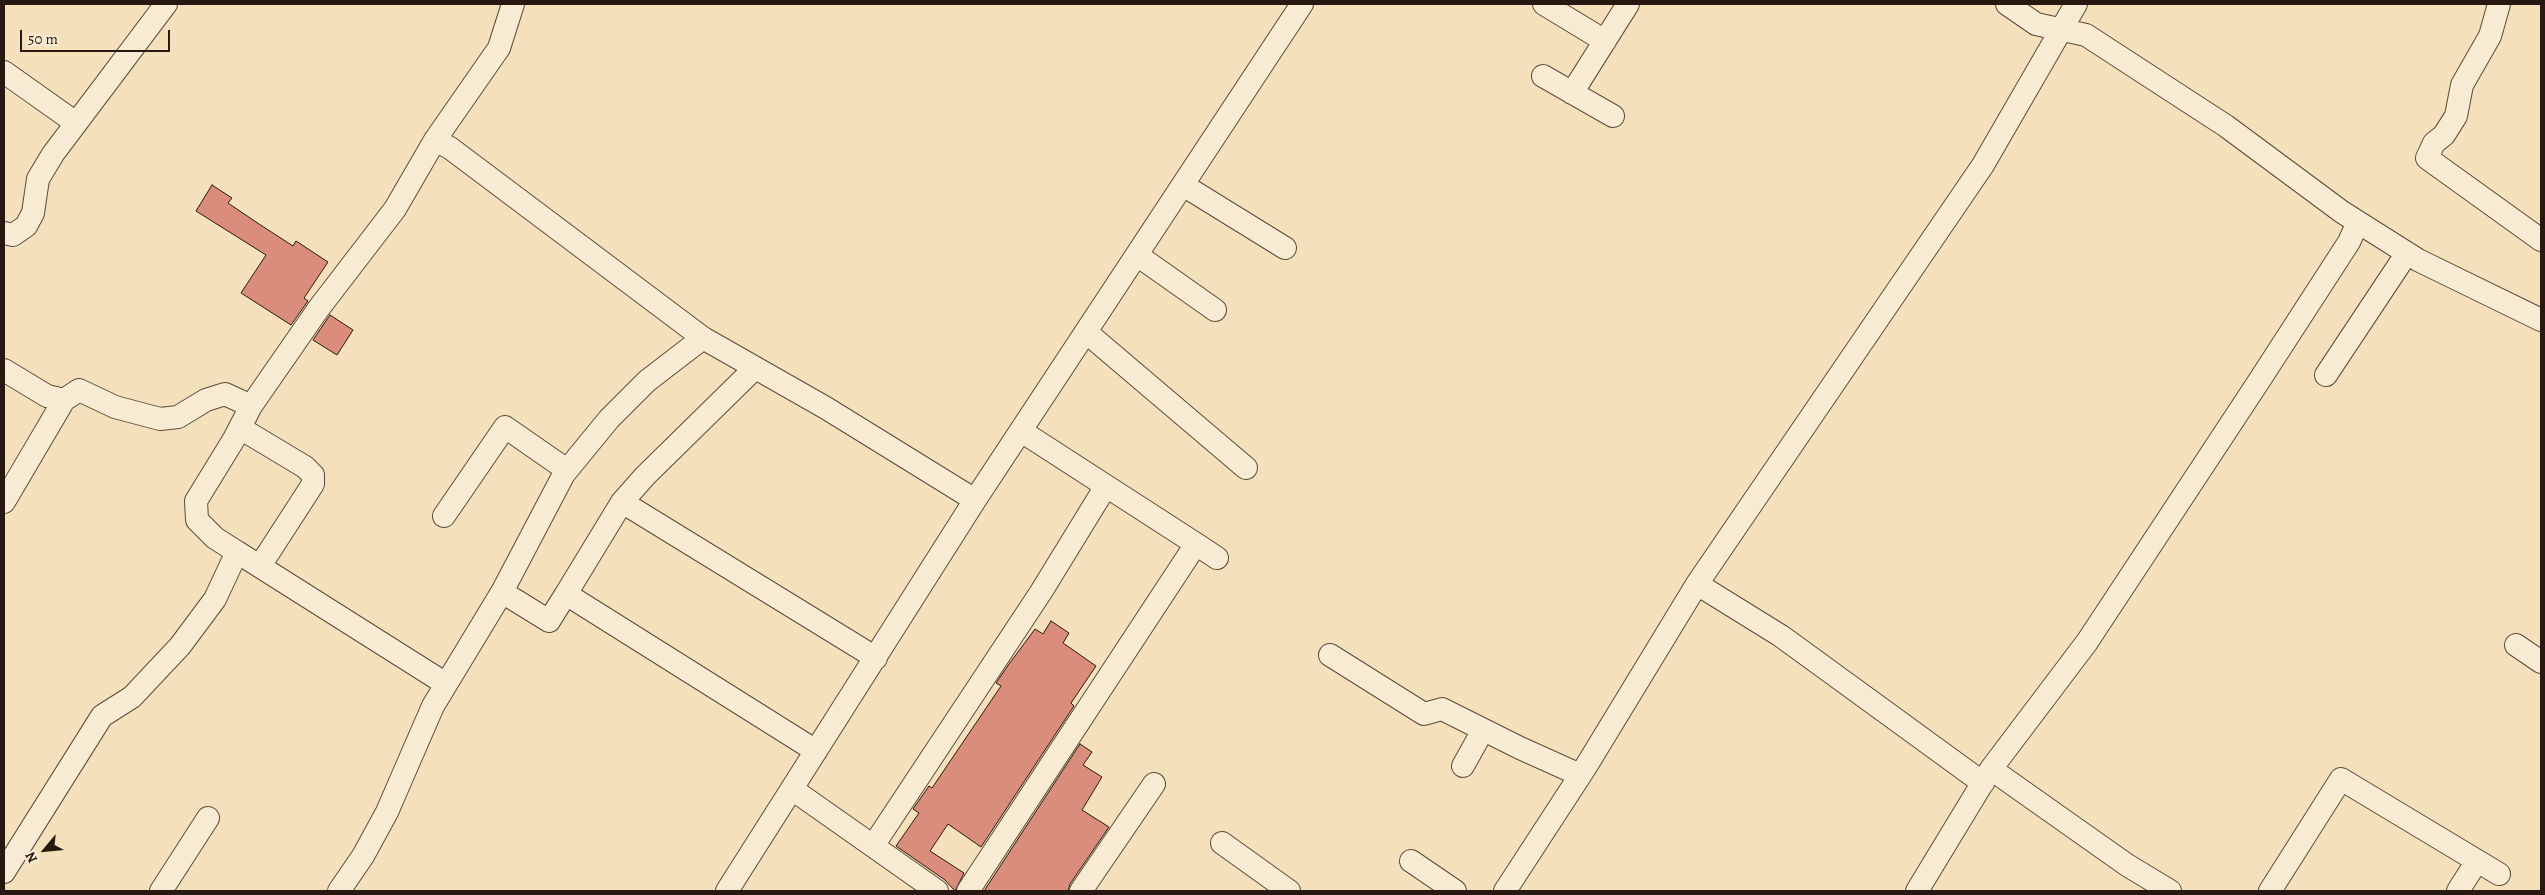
<!DOCTYPE html>
<style>
body{margin:0}
#map{position:relative;width:2545px;height:895px;overflow:hidden;background:#f4e0bb;font-family:Alegreya,serif}
canvas{display:block}
.frame{position:absolute;inset:0;border:5px solid #271911;pointer-events:none}
.north{position:absolute;left:20px;top:825px;width:50px;height:50px;-webkit-text-stroke:4px #f8ebd3;paint-order:stroke;rotate:242deg;font-size:14px;font-weight:700;line-height:20px;text-align:center;color:#271911}
.north::after{content:'';display:block;margin:auto;width:18px;height:22px;background:#271911;clip-path:polygon(50% 0,100% 100%,50% 72%,0 100%)}
.scale{position:absolute;left:20px;top:30px;width:150px;height:22px;box-sizing:border-box;border:2px solid #271911;border-top:0;padding-left:6px;font-size:15px;line-height:18px;white-space:nowrap;color:#271911;-webkit-text-stroke:4px #f8ebd3;paint-order:stroke}
</style>
<div id="map">
<canvas width="2545" height="895"></canvas>
<div class="frame"></div>
<div class="north">N</div>
<div class="scale">50 m</div>
</div>
<script>
const context = document.querySelector('canvas').getContext('2d');
context.lineJoin = 'round';
function fill(path, color) { context.fillStyle = color; context.fill(path, 'evenodd'); }
const shape = rows => new Path2D(rows.map(r => 'M' + r).join(''));
function stroke(path, color, width, dash) { context.strokeStyle = color; context.lineWidth = width; context.lineCap = dash ? 'butt' : 'round'; context.setLineDash(dash || []); context.stroke(path); }
const building = shape([
 [212,185,232,198,228,203,259,224,293,246,296,241,328,262,304,298,308,301,291,325,241,293,266,255,196,211,212,185],
 [330,315,353,330,337,355,313,340,330,315],
 [1051,621,1069,633,1063,643,1096,666,1071,703,1074,706,981,847,948,824,930,851,964,873,955,891,945,880,896,846,919,813,913,809,929,786,932,788,1001,686,996,683,1009,664,1035,629,1043,634,1051,621],
 [1080,744,1092,752,1083,765,1102,777,1082,810,1109,827,1070,884,1068,891,984,891,1080,744]
]);
fill(building, '#da8d7a');
stroke(building, '#271911', 1);
const street = shape([
 [1544,4,1605,41],
 [2007,4,2036,24,2086,35,2226,126,2342,212,2418,260,2541,320],
 [2499,4,2490,36,2462,85,2456,116,2444,135,2434,143,2427,158,2541,240],
 [4,72,76,123],
 [1543,76,1613,116],
 [1572,93,1628,4],
 [435,140,450,148,703,338,826,408,975,500],
 [1183,185,1285,248],
 [4,233,13,235,26,226,33,213,38,179,53,154,166,4],
 [1137,255,1215,310],
 [1086,332,1246,468],
 [4,370,47,396,64,400],
 [2326,375,2407,253],
 [240,428,305,467,313,475,313,484,260,566],
 [4,502,64,400,79,390,115,407,160,419,178,417,206,400,225,394,251,406],
 [622,502,876,658],
 [444,516,505,427,567,470],
 [1196,544,1217,558],
 [237,552,446,684],
 [1697,584,1781,636,1983,783],
 [502,592,549,621,566,594,816,751],
 [566,594,622,502,645,476,755,368],
 [2516,645,2541,662],
 [1330,655,1424,714,1442,709,1520,748,1580,775],
 [1463,766,1483,730],
 [1991,769,2127,865,2170,891],
 [792,789,937,891],
 [1222,843,1289,891],
 [873,846,1041,592,1106,486],
 [1411,861,1455,891],
 [4,872,102,716,132,697,180,646,215,599,237,552,215,538,197,520,196,501,234,439,251,406,319,308,395,209,435,140,499,48,513,4],
 [161,891,208,818],
 [339,891,363,856,387,812,433,706,502,592,564,474,609,419,647,381,703,338],
 [727,891,975,500,1302,4],
 [968,891,1196,544,1021,431],
 [1081,891,1154,784],
 [1505,891,1585,768,1697,584,1983,165,2076,4],
 [1917,891,1991,769,2087,642,2259,381,2349,242,2358,222],
 [2270,891,2341,779,2499,874],
 [2458,891,2477,861]
]);
stroke(street, '#5a4b3c', 24);
stroke(street, '#f8ebd3', 22);
</script>
